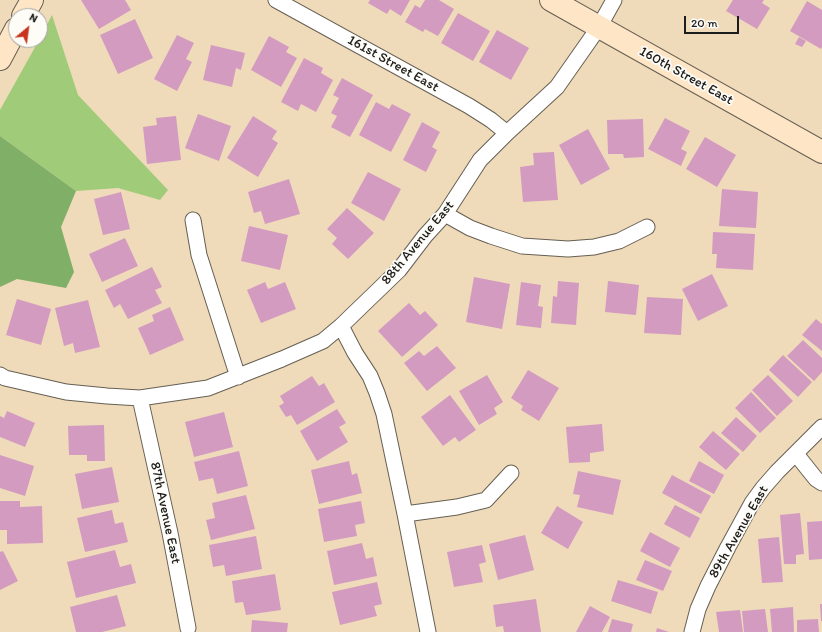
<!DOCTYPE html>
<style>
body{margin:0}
#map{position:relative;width:822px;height:632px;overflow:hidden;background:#efdbba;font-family:Itim,sans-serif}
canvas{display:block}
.north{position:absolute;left:8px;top:8px;width:40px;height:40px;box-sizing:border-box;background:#fdfcf7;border:1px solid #a3a29f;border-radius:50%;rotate:29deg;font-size:11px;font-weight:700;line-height:16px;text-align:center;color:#1c1c1c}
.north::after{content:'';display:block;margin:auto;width:14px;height:18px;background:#c8321e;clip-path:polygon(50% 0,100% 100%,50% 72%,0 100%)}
.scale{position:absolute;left:684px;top:16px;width:55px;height:18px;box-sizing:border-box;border:2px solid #1c1c1c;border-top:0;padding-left:5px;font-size:12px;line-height:14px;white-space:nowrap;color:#1c1c1c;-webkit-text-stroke:3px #fdfcf7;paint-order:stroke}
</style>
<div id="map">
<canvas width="822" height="632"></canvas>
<div class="north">N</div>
<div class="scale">20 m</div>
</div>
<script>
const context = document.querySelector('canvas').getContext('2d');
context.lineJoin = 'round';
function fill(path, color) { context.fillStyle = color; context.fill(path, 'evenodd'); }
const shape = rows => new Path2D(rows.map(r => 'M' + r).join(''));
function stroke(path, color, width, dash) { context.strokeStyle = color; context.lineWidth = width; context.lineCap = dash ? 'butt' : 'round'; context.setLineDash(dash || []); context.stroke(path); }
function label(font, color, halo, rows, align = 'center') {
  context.font = font + ' Itim,sans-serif'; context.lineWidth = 3.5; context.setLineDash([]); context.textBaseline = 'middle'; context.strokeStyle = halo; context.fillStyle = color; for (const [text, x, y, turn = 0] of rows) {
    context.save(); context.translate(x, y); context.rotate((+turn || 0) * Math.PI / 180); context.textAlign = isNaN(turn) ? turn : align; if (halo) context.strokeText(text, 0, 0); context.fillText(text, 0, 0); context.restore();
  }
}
fill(shape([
 [52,15,78,95,168,190,160,200,118,188,76,191,0,136,0,110,39,40,40,40,40,38]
]), '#a0cb78');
fill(shape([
 [0,136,76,191,61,227,74,272,66,288,17,279,0,287]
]), '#80af68');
fill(shape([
 [81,0,125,0,131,10,99,29],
 [370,0,410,0,401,16,390,9,387,14,368,3],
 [425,0,439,0,454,9,438,36,425,29,423,32,405,22,415,5,420,8],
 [733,0,764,0,762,3,770,8,757,29,726,11],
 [807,1,822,10,822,47,821,49,790,31],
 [458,13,490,31,473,61,441,43],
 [135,19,153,58,118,74,100,35],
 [497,30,529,48,511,80,479,62],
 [177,35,194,43,186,59,192,62,177,91,154,79],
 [269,36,289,47,286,52,297,58,281,87,251,70],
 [799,37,806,41,802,47,795,44],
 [211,45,245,53,241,70,236,68,232,87,203,80],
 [304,58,323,68,321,73,333,80,316,112,301,104,298,111,281,102],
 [342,78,373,95,350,137,331,127,337,116,331,113,339,98,333,95],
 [376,102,389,109,392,104,411,114,391,152,359,135],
 [198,114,231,126,219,161,185,148],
 [176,116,181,160,147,164,143,127,157,125,156,118],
 [253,116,277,131,272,139,278,143,258,177,227,158],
 [665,118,690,131,681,149,687,152,681,166,648,149],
 [643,119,644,157,624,158,623,154,608,154,607,120],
 [422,122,440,132,432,147,437,150,426,172,403,160],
 [588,129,610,169,581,185,559,145],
 [705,137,736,155,717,187,686,169],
 [554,152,558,200,523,202,520,167,534,165,533,153],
 [368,172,401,189,384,221,351,203],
 [289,179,300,214,265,224,261,211,254,213,248,192],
 [722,189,758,192,756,228,719,226],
 [121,192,130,229,103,235,94,199],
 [347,208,374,233,348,259,332,244,337,238,327,229],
 [249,226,288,235,280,270,241,261],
 [713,232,755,234,753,270,716,268,717,254,712,254],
 [125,238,138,266,102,282,89,254],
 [152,267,162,287,155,290,162,303,128,319,120,304,114,308,105,290],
 [712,274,728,306,698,321,682,289],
 [474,277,510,284,502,329,466,322],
 [558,281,579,283,576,325,551,323,553,296,557,297],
 [608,281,639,285,636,315,605,312],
 [265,282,268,289,285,282,296,309,261,323,247,290],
 [521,282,541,285,538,306,543,307,541,328,516,325],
 [647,297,683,299,681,335,644,333],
 [17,299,51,309,41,345,6,335],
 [88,300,100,347,75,353,73,343,64,346,55,308],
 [409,303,420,315,425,311,438,325,402,357,378,331],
 [170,307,184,340,150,355,138,328,154,321,152,315],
 [816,319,822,324,822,351,802,335],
 [803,340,822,358,822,372,814,381,787,356],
 [437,346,456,368,427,391,404,363,419,351,424,356],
 [783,355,812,382,798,397,769,370],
 [528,370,559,388,539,421,521,410,523,406,511,398],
 [487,375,503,402,494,408,497,414,479,425,459,391],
 [768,375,793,401,777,416,752,390],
 [312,376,319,386,324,383,335,402,297,425,291,415,286,417,279,406,284,403,280,396],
 [751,392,776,418,760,433,735,408],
 [450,395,476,430,459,442,455,437,443,446,421,417],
 [337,409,346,423,339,427,348,442,317,461,300,431],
 [7,411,35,423,25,447,0,437,0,416,4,418],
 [224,412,233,447,194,457,185,422],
 [736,417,757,436,743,452,721,433],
 [602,424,604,451,590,453,590,462,569,463,566,427],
 [104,425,105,461,87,461,87,455,69,455,68,426],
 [713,431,740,454,726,470,699,447],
 [239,451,248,486,217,494,213,478,199,481,194,462],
 [0,455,34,466,25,496,0,488],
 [349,461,352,475,357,473,362,493,319,504,311,470],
 [699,461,724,475,714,494,689,481],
 [112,467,119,502,82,509,75,474],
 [578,471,621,480,613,515,577,507,580,495,573,494],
 [672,475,711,496,701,514,662,493],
 [246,495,255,529,211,540,206,520,215,518,212,503],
 [0,501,20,501,20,507,42,506,43,543,7,544,7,530,0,530],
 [361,501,365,523,355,525,357,536,324,542,318,509],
 [675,505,700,518,690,538,664,524],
 [557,506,583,522,568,549,541,533],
 [112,510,115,524,123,522,128,542,85,552,77,518],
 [800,513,804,554,796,555,796,564,784,564,780,515],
 [822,521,822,559,809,560,807,522],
 [650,532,680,548,670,567,640,551],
 [525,535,534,570,498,580,489,544],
 [256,536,262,569,226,576,224,565,213,567,209,545],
 [779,537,783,582,762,583,758,539],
 [362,543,366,559,373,557,377,576,334,585,327,551],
 [482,545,486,562,479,564,483,582,454,587,447,552],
 [115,550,120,567,131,564,136,583,76,598,67,562],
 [3,551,18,581,0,590,0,552],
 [645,560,672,571,663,591,636,580],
 [275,574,281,610,246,615,243,602,235,603,232,581],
 [618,580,658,592,651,614,611,601],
 [377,582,382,604,374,606,377,616,340,625,332,592],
 [117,595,126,626,102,632,76,632,70,607],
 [536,599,541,632,504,632,503,626,496,627,493,605],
 [820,604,822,604,822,621,821,621],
 [590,606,610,617,602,632,576,632],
 [793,607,794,632,772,632,770,609],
 [765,609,768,632,744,632,742,611],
 [740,610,743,632,719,632,716,612],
 [612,619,633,624,631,632,608,632],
 [818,619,819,632,797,632,797,620],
 [252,620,288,623,287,632,251,632],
 [657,628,669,632,656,632]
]), '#d39bc0');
const street = shape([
 [276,0,469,106,491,120,507,133],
 [445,214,470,228,491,236,522,246,568,249,594,247,619,241,647,227],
 [193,220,199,255,238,377],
 [341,326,355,353,370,376,377,393,384,414,405,514,428,632],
 [0,375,5,378,66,392,107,396,140,398,208,388,282,359,323,341,341,326,399,270,425,236,445,214,480,160,507,133,557,87,599,27,614,0],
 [140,398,170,533,188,628],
 [796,454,816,479,822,483],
 [405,514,457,507,486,500,511,473],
 [692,632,698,609,708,586,728,547,752,503,763,488,777,472,822,427]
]);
const secondary = shape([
 [551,0,822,152],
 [23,16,32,0],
 [0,59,16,29]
]);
stroke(street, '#665f53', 17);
stroke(secondary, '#665f53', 24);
stroke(street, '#fff', 15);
stroke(secondary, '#fde5c5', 22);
label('14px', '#1c1c1c', '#fdfcf7', [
 ["161st Street East",393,64,29],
 ["160th Street East",686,76,29],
 ["88th Avenue East",418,243,-50],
 ["87th Avenue East",165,513,78],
 ["89th Avenue East",739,532,-60]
]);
</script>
